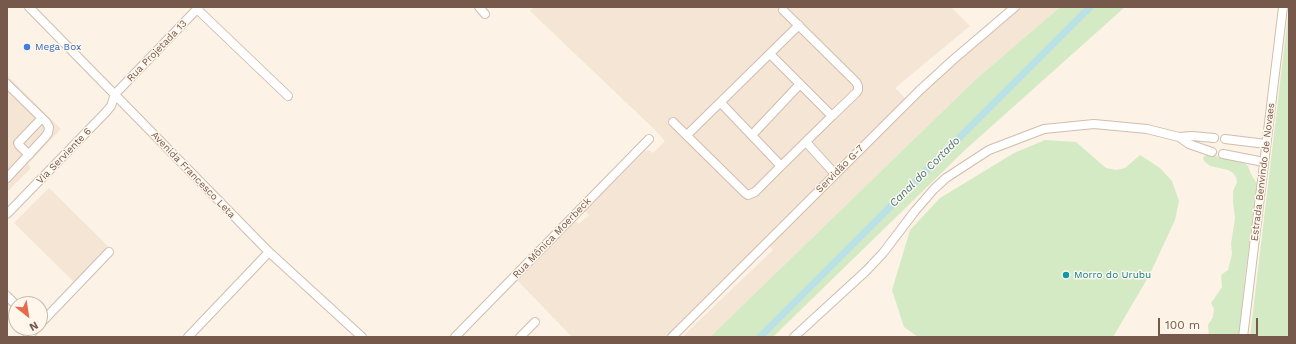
<!DOCTYPE html>
<meta charset="utf-8">
<style>
body{margin:0}
#map{position:relative;width:1296px;height:344px;overflow:hidden;background:#fcf3e6;font-family:"Work Sans",sans-serif}
canvas{display:block}
.frame{position:absolute;inset:0;border:8px solid #76594a;pointer-events:none}
.north{position:absolute;left:8px;top:296px;width:40px;height:40px;box-sizing:border-box;background:#fff7ec;border:1px solid #c8b8ab;border-radius:50%;rotate:150deg;font-size:11px;font-weight:700;line-height:16px;text-align:center;color:#76594a}
.north::after{content:'';display:block;margin:auto;width:14px;height:18px;background:#e66a4b;clip-path:polygon(50% 0,100% 100%,50% 72%,0 100%)}
.scale{position:absolute;left:1158px;top:318px;width:100px;height:18px;box-sizing:border-box;border:2px solid #76594a;border-top:0;padding-left:5px;font-size:12px;line-height:14px;white-space:nowrap;color:#76594a;-webkit-text-stroke:3px #fff7ec;paint-order:stroke}
</style>
<div id="map">
<canvas width="1296" height="344"></canvas>
<div class="frame"></div>
<div class="north">N</div>
<div class="scale">100 m</div>
</div>
<script>
const context = document.querySelector('canvas').getContext('2d');
context.lineJoin = 'round';
function fill(path, color) { context.fillStyle = color; context.fill(path, 'evenodd'); }
const shape = rows => new Path2D(rows.map(r => 'M' + r).join(''));
function stroke(path, color, width, dash) { context.strokeStyle = color; context.lineWidth = width; context.lineCap = dash ? 'butt' : 'round'; context.setLineDash(dash || []); context.stroke(path); }
function label(font, color, halo, rows, align = 'center') {
  context.font = font + ' "Work Sans",sans-serif'; context.lineWidth = 3; context.setLineDash([]); context.textBaseline = 'middle'; context.strokeStyle = halo; context.fillStyle = color; for (const [text, x, y, turn = 0] of rows) {
    context.save(); context.translate(x, y); context.rotate((+turn || 0) * Math.PI / 180); context.textAlign = isNaN(turn) ? turn : align; if (halo) context.strokeText(text, 0, 0); context.fillText(text, 0, 0); context.restore();
  }
}
fill(shape([
 [534,7,951,7,970,26,895,88,911,104,1019,7,1060,7,975,80,710,337,682,337,773,250,765,241,666,337,572,337,517,280,575,221,579,224,589,215,585,211,645,151,649,150,653,153,665,141,654,129,530,11],
 [7,75,61,129,28,164,31,168,7,192],
 [49,188,110,248,75,283,14,223]
]), '#f4e5d4');
fill(shape([
 [1060,7,1125,7,965,150,773,337,710,337,975,80],
 [1289,7,1289,337,1250,337],
 [1045,140,1076,142,1106,168,1116,170,1125,168,1140,155,1160,168,1172,181,1179,201,1175,220,1149,276,1113,337,918,337,904,327,892,290,910,230,940,198,1014,153],
 [1208,155,1241,160,1248,166,1251,174,1257,184,1245,277,1239,337,1209,337,1208,325,1213,317,1214,309,1211,303,1222,287,1221,275,1228,270,1232,254,1231,244,1235,218,1233,202,1233,191,1237,182,1236,177,1233,173,1228,170,1210,166,1205,162,1203,159,1204,156]
]), '#d4eac4');
stroke(shape([
 [760,337,1090,7]
]), '#bae1e6', 7);
const minor = shape([
 [29,7,269,252,362,337],
 [479,7,485,14],
 [197,9,288,96],
 [783,10,856,82,858,86,858,90,856,93,832,116],
 [7,84,46,122,49,127,48,133,45,137,7,178],
 [721,103,781,166],
 [673,122,745,193,748,195,755,192,781,166,832,116,770,54],
 [687,135,799,25],
 [752,135,800,84],
 [1179,137,1192,136,1214,138],
 [1225,139,1266,144],
 [806,142,835,174],
 [1223,154,1264,162],
 [29,155,19,145,18,143,42,118],
 [7,214,106,112,111,106,115,94,199,7],
 [7,296,16,305],
 [40,324,109,252],
 [28,337,36,328],
 [188,337,269,252],
 [455,337,649,139],
 [520,337,535,322],
 [672,337,920,90,954,59,1015,7],
 [794,337,866,271,883,253,915,211,934,189,946,178,989,150,1044,129,1094,124,1147,129,1179,137,1189,144,1212,152],
 [1243,337,1283,7]
]);
stroke(minor, '#d0bdae', 10);
stroke(minor, '#fff', 8);
for (const [x, y, r, color] of [
 [27,47,4,"#3f7fe0"],
 [1066,275,4,"#0f9aa8"]
]) { const dot = new Path2D(); dot.arc(x, y, r, 0, 2 * Math.PI); context.fillStyle = color; context.fill(dot); stroke(dot, '#fff7ec', 1.5); }
label('10px', '#366cbe', '#fff7ec', [
 ["Mega Box",35,47]
], 'left');
label('10px', '#76594a', '#fff7ec', [
 ["Rua Projetada 13",157,51,-46],
 ["Via Serviente 6",64,156,-46],
 ["Servidão G-7",840,169,-45],
 ["Estrada Benvindo de Novaes",1263,172,-83],
 ["Avenida Francesco Leta",193,175,46],
 ["Rua Mônica Moerbeck",552,238,-46]
]);
label('10px', '#0d838f', '#fff7ec', [
 ["Morro do Urubu",1074,275]
], 'left');
label('italic 11px', '#417982', '#fff7ec', [
 ["Canal do Cortado",925,172,-45]
]);
</script>
